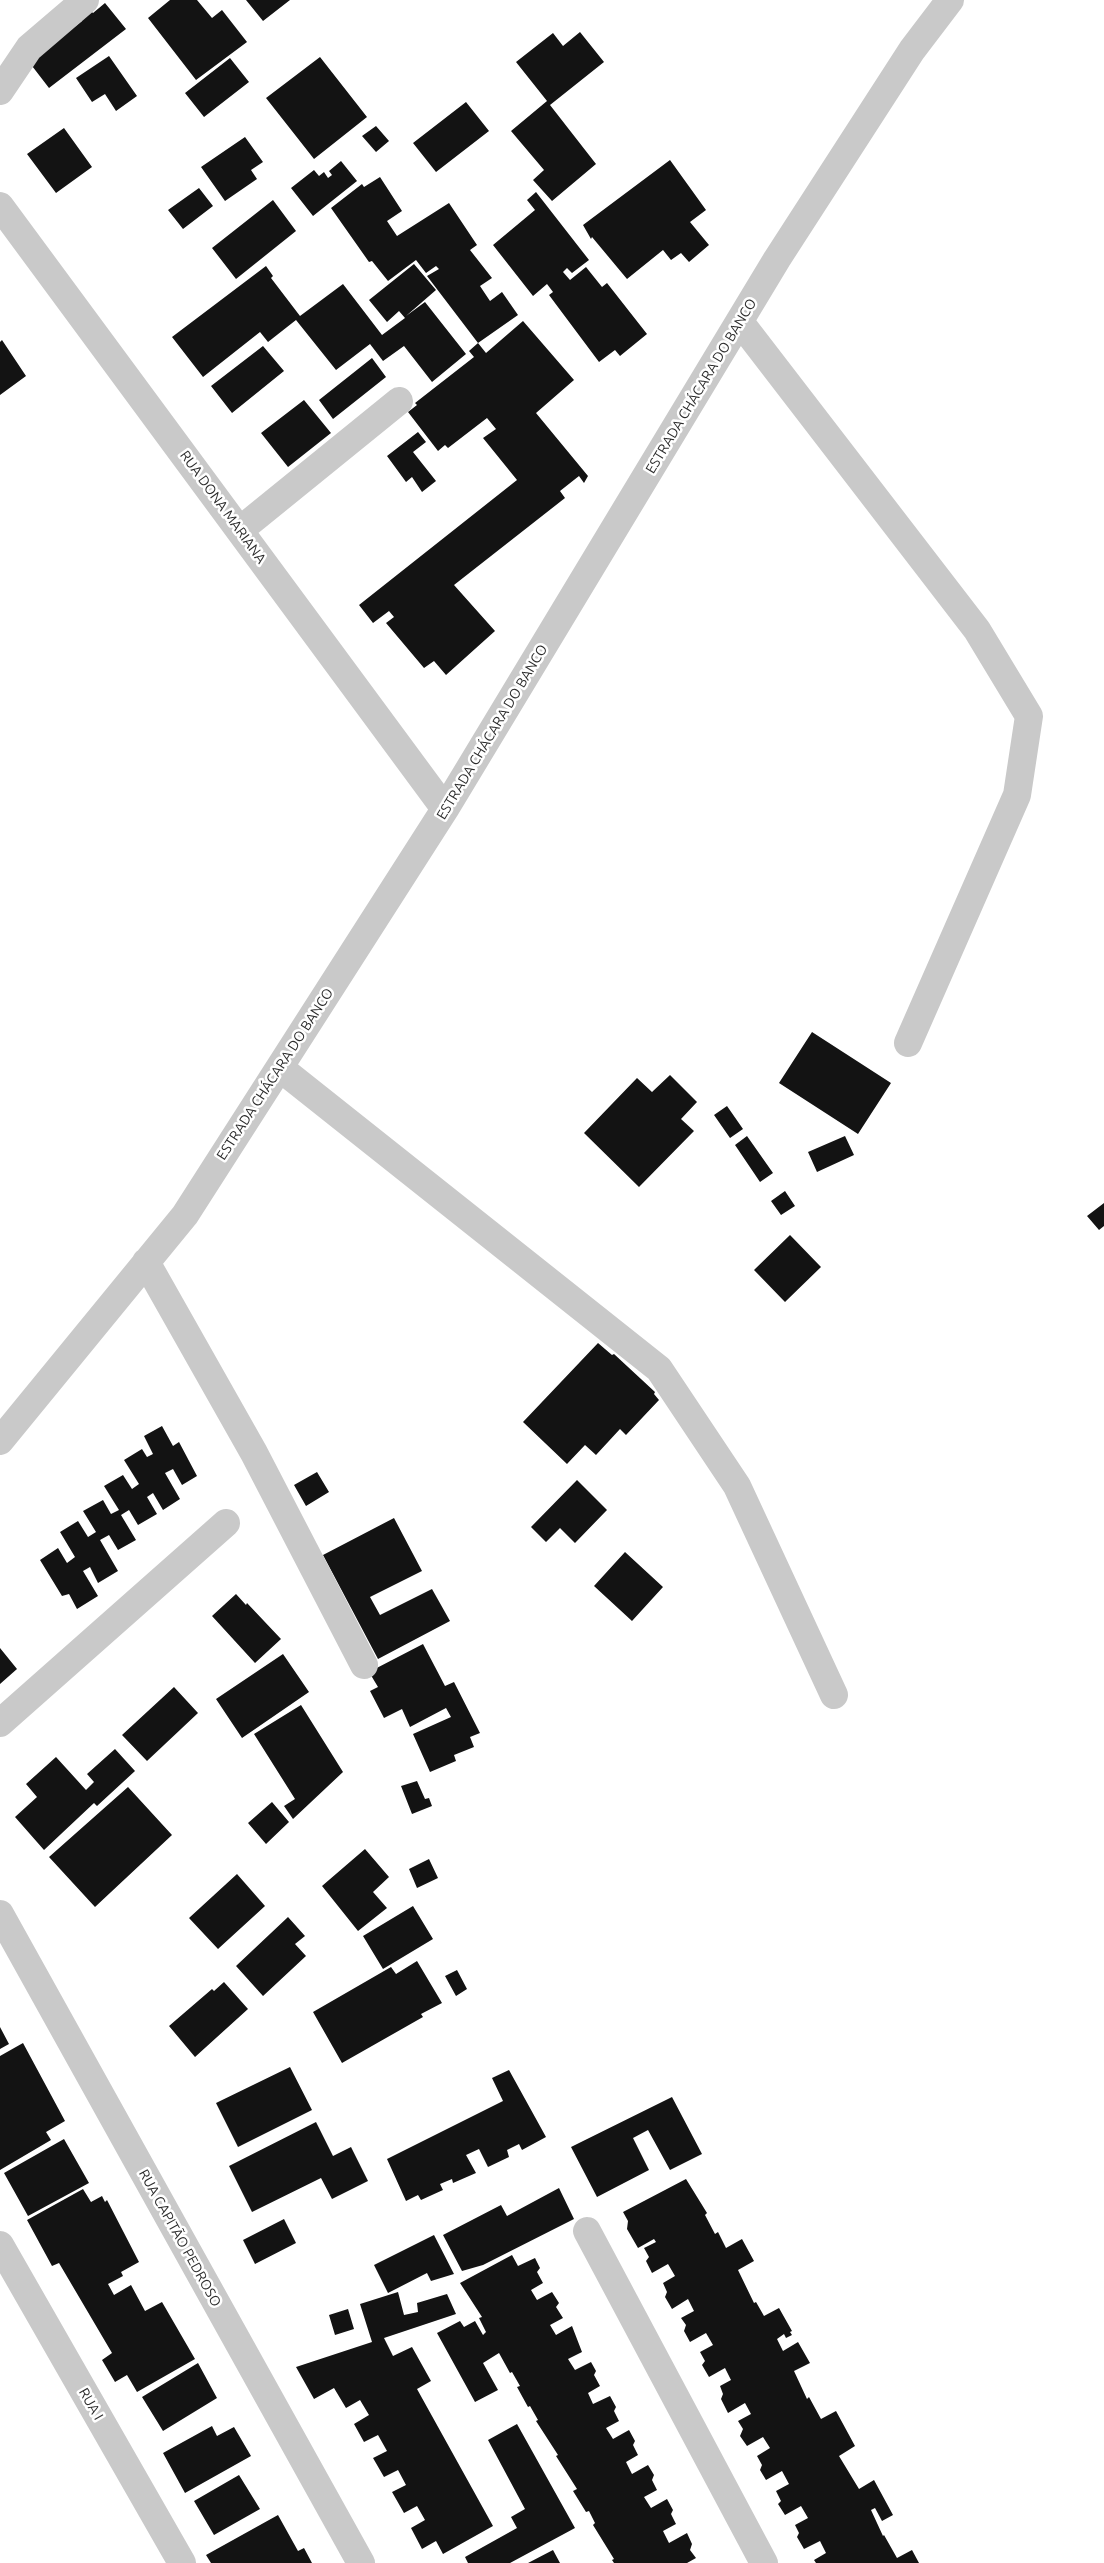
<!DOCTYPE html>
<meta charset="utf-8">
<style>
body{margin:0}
canvas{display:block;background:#fff}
</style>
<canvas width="1104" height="2563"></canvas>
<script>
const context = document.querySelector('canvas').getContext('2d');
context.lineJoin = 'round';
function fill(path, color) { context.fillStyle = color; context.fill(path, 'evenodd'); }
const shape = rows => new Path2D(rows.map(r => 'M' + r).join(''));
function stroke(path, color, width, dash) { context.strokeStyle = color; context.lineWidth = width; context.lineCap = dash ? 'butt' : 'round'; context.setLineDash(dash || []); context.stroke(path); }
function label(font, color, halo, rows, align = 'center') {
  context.font = font + ' Ubuntu,sans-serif'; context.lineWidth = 5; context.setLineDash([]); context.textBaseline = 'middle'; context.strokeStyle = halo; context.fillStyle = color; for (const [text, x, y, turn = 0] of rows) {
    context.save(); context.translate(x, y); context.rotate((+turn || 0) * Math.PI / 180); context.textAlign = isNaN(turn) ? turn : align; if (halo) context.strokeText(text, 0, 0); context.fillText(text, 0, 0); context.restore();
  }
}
fill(shape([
 [170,0,197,0,212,18,222,10,247,42,196,80,148,18],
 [246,0,290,0,263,21],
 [105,3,126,29,49,88,29,62,82,21,80,18,90,10,93,13],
 [580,32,604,62,550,105,596,164,552,201,533,180,544,170,511,131,547,101,516,62,553,33,563,46],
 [109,56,137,96,116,111,105,94,92,102,76,78],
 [320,57,367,117,314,159,266,98],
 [230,58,249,82,204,117,185,93],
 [466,102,489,131,436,172,413,143],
 [376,126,389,141,376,152,362,136],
 [64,128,92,167,56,193,27,154],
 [245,137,263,162,251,170,257,179,225,201,201,167],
 [670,160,706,210,690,222,709,245,689,262,681,253,671,260,663,250,627,279,592,237,591,239,583,225],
 [341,161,357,181,313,216,291,188,314,170,319,176,324,172,328,178,332,175,329,171],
 [380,177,402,211,387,221,397,236,449,203,477,245,470,250,492,278,480,286,490,301,502,292,518,315,478,343,427,276,439,269,436,266,426,273,416,260,388,281,372,261,369,262,331,208,362,184,364,187],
 [199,188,213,206,183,229,168,210],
 [536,192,589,260,572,273,567,268,563,272,570,280,586,267,602,287,607,283,647,334,620,356,615,350,599,362,549,295,553,292,547,284,533,296,493,245,535,210,527,200],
 [273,200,296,231,236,279,212,248],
 [414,264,436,290,406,316,425,302,466,354,432,382,404,346,383,361,370,344,336,370,296,320,268,342,260,332,203,377,172,337,266,266,273,276,271,278,300,316,343,284,382,335,405,318,399,311,387,322,369,300],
 [523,321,574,380,536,413,588,476,584,483,579,476,560,491,565,498,454,585,495,631,446,675,434,661,424,668,386,623,394,617,389,611,373,623,359,605,517,480,483,438,496,429,487,418,448,448,445,445,438,451,408,412,417,405,415,403,474,357,469,351,478,343,486,353],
 [2,340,26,376,0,395,0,342],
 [263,346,284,371,232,413,211,386],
 [372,358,386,377,333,419,319,400],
 [304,400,331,433,288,467,261,433],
 [418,432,426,442,413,452,436,481,422,492,412,477,406,482,387,456],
 [812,1032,891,1083,858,1134,779,1083],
 [670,1075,697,1102,681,1119,694,1131,639,1187,584,1133,637,1078,652,1092],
 [727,1106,743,1129,730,1138,714,1115],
 [747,1136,773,1173,760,1182,735,1145],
 [845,1136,854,1155,817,1172,808,1152],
 [785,1191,795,1206,781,1215,771,1201],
 [1104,1203,1104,1226,1099,1230,1087,1216],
 [790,1235,821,1267,785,1302,754,1270],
 [598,1343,612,1355,614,1354,655,1392,654,1394,659,1400,626,1435,620,1429,596,1455,585,1445,567,1464,523,1422],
 [162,1426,173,1446,179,1442,197,1476,182,1485,173,1469,165,1473,180,1499,163,1510,153,1493,147,1497,157,1514,138,1525,129,1510,121,1515,136,1540,118,1550,109,1535,100,1540,118,1571,98,1583,90,1567,83,1571,98,1596,77,1609,69,1594,62,1596,40,1560,58,1548,67,1563,75,1557,60,1532,78,1521,88,1537,96,1532,83,1511,103,1500,111,1514,119,1510,104,1486,123,1475,132,1489,139,1484,124,1460,142,1449,147,1457,153,1454,144,1436],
 [317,1472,329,1492,306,1506,294,1485],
 [577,1480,607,1510,575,1543,560,1528,546,1542,531,1527],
 [394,1518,422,1571,370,1597,380,1615,432,1589,450,1621,378,1659,323,1555],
 [625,1552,663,1587,632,1621,594,1586],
 [236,1594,246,1605,247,1603,281,1639,255,1663,212,1616],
 [423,1644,445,1686,454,1682,480,1733,470,1737,474,1747,454,1755,456,1761,430,1772,413,1734,451,1717,446,1708,410,1727,402,1709,384,1718,370,1691,378,1687,369,1672],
 [0,1648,17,1669,0,1684],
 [283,1654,309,1692,242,1738,216,1699],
 [174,1687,198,1713,147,1761,122,1735],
 [301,1705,343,1772,293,1819,284,1806,295,1799,254,1734],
 [115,1749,135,1771,97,1806,94,1803,44,1850,15,1817,37,1797,26,1784,56,1757,86,1790,94,1782,87,1774],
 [417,1781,425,1799,429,1798,432,1806,412,1814,401,1786],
 [128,1787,172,1835,95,1907,49,1857],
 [272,1802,289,1822,266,1844,248,1823],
 [365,1849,389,1877,373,1892,387,1908,358,1931,322,1886],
 [429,1859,438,1878,417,1888,409,1869],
 [237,1874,265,1906,218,1949,189,1918],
 [413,1906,433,1939,383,1969,363,1936],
 [288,1917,305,1936,295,1944,306,1956,263,1996,236,1966],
 [417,1961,442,2003,421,2014,423,2017,342,2063,313,2012,391,1967,396,1974],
 [457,1970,467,1989,456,1996,445,1976],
 [224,1982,248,2009,195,2057,169,2026,212,1989,214,1991],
 [0,2027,9,2044,0,2049],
 [23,2043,65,2121,46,2132,51,2140,0,2170,0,2056],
 [290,2067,312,2110,238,2147,216,2103],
 [509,2070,546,2137,522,2150,519,2144,507,2150,509,2157,488,2167,479,2149,466,2155,476,2173,453,2183,452,2179,440,2184,443,2190,421,2200,418,2195,406,2201,387,2159,503,2101,492,2078],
 [672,2097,702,2154,670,2170,648,2130,633,2138,649,2170,597,2197,571,2147],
 [316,2122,333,2156,351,2147,368,2181,332,2199,321,2178,252,2212,229,2166],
 [64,2139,89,2183,28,2216,4,2173],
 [686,2179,707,2213,705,2215,715,2234,718,2232,726,2248,742,2239,754,2261,738,2270,754,2303,756,2302,764,2316,779,2308,792,2331,790,2332,792,2335,786,2338,784,2334,777,2339,783,2351,798,2342,810,2363,794,2371,807,2399,809,2397,821,2419,836,2411,855,2446,839,2456,859,2489,874,2480,893,2515,882,2521,875,2508,871,2510,883,2536,884,2535,897,2558,912,2550,919,2563,816,2563,814,2560,826,2553,820,2541,804,2549,797,2537,799,2533,795,2525,808,2518,801,2506,785,2515,778,2504,781,2501,776,2491,789,2484,782,2471,766,2480,760,2470,762,2465,757,2456,770,2448,763,2437,747,2446,740,2436,743,2429,738,2421,751,2414,745,2403,728,2413,721,2399,723,2394,720,2386,731,2380,725,2368,709,2377,702,2365,705,2361,700,2352,713,2345,706,2333,690,2342,684,2331,686,2325,681,2318,694,2311,688,2299,672,2309,665,2297,667,2292,663,2283,675,2276,668,2264,652,2273,646,2261,649,2257,644,2248,656,2242,654,2239,638,2248,627,2229,628,2221,623,2212],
 [559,2188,574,2219,483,2265,462,2271,443,2235,501,2205,507,2216],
 [83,2189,91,2202,102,2196,105,2202,107,2200,139,2262,121,2272,123,2276,108,2284,114,2295,131,2285,145,2311,162,2302,195,2359,137,2392,127,2375,115,2382,102,2360,112,2353,59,2263,52,2266,27,2220],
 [284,2219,296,2243,255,2264,243,2240],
 [434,2235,454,2274,431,2281,427,2273,388,2293,374,2265],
 [512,2255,518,2266,535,2258,540,2268,537,2272,543,2283,531,2290,537,2300,552,2292,559,2303,556,2307,563,2318,550,2325,556,2335,572,2326,582,2352,568,2359,575,2370,591,2362,596,2371,594,2375,600,2386,588,2393,593,2404,610,2396,616,2407,614,2411,619,2421,606,2428,613,2439,629,2430,635,2441,633,2445,638,2455,626,2462,632,2474,648,2465,654,2475,652,2480,657,2490,644,2497,651,2508,667,2499,673,2510,671,2514,676,2524,663,2531,669,2543,687,2533,692,2544,690,2550,696,2558,687,2563,614,2563,612,2560,614,2559,593,2525,595,2523,589,2511,586,2512,573,2491,577,2489,556,2456,558,2455,536,2421,538,2420,530,2406,528,2407,517,2387,520,2386,512,2372,510,2373,499,2353,483,2363,498,2390,475,2402,437,2333,460,2321,464,2327,475,2321,483,2335,486,2332,479,2318,482,2317,460,2283],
 [398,2292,404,2315,418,2312,417,2303,447,2294,456,2314,384,2338,393,2356,412,2347,431,2381,417,2389,493,2526,443,2554,436,2541,422,2549,411,2528,425,2520,417,2506,404,2513,392,2492,406,2485,398,2470,384,2477,373,2458,387,2451,378,2435,364,2442,354,2424,369,2415,360,2400,346,2408,334,2388,314,2399,296,2367,372,2342,360,2304],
 [348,2309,354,2329,335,2335,329,2315],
 [198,2363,217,2398,163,2431,142,2397],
 [517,2424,575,2528,510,2563,468,2563,465,2557,517,2528,511,2517,525,2509,488,2440],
 [212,2426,217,2436,234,2427,251,2456,185,2493,163,2453],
 [239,2475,260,2509,214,2535,194,2501],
 [278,2515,298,2551,304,2548,312,2563,211,2563,206,2555],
 [553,2550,560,2563,528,2563]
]), '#131313');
stroke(shape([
 [0,91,29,48,85,0],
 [0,206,445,809],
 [740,322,977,630,1029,716,1017,795,908,1043],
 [240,530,399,401],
 [280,1068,659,1369,737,1486,834,1695],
 [146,1262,254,1453,364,1665],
 [0,1441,185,1215,445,809,777,259,912,50,950,0],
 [0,1723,226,1523],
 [0,1914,361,2563],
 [587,2231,764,2563],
 [0,2245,182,2563]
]), '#c9c9c9', 28);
label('14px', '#2c2c2c', '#fff', [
 ["ESTRADA CHÁCARA DO BANCO",701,386,-59],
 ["RUA DONA MARIANA",223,507,54],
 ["ESTRADA CHÁCARA DO BANCO",492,732,-59],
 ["ESTRADA CHÁCARA DO BANCO",275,1074,-57],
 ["RUA CAPITÃO PEDROSO",180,2238,61],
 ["RUA I",91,2404,60]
]);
</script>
